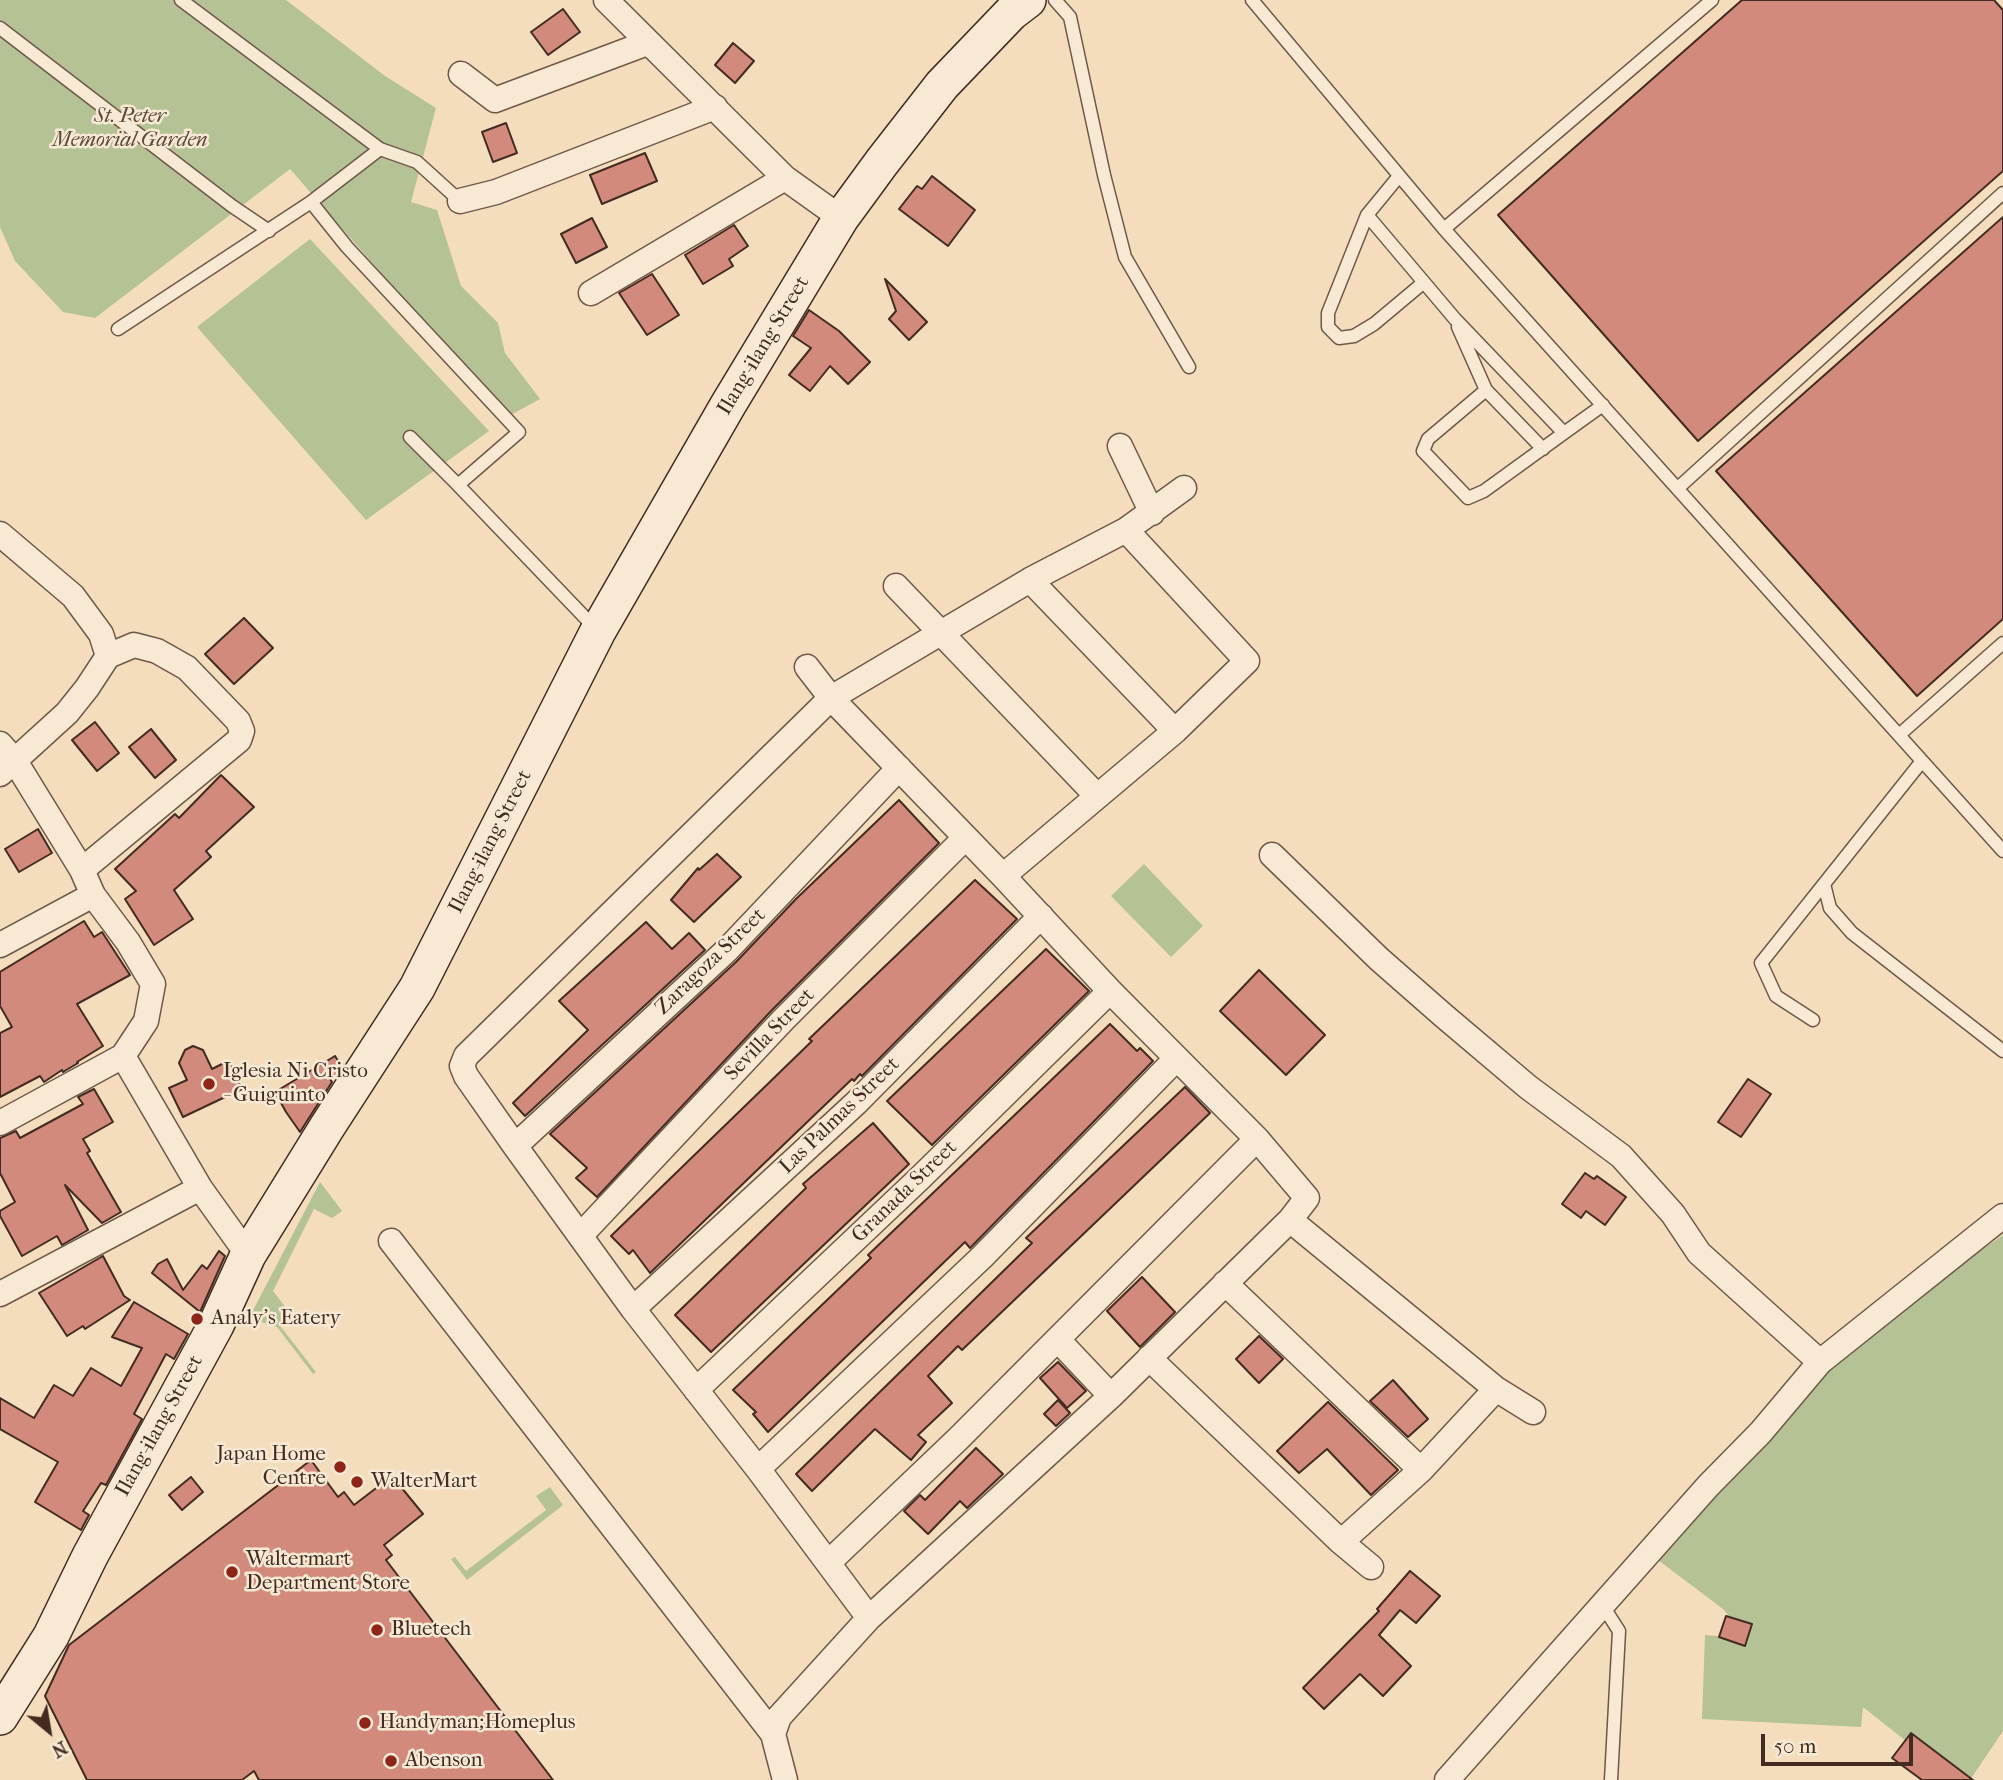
<!DOCTYPE html>
<style>
body{margin:0}
#map{position:relative;width:2003px;height:1780px;overflow:hidden;background:#f3ddbc;font-family:"IM FELL French Canon",serif}
canvas{display:block}
.north{position:absolute;left:14px;top:1696px;width:70px;height:70px;-webkit-text-stroke:5px #f7e9d3;paint-order:stroke;rotate:150deg;font-size:19px;font-weight:700;line-height:28px;text-align:center;color:#442b21}
.north::after{content:'';display:block;margin:auto;width:24px;height:32px;background:#442b21;clip-path:polygon(50% 0,100% 100%,50% 72%,0 100%)}
.scale{position:absolute;left:1761px;top:1734px;width:152px;height:32px;box-sizing:border-box;border:4px solid #442b21;border-top:0;padding-left:9px;font-size:21px;line-height:24px;white-space:nowrap;color:#442b21;-webkit-text-stroke:5px #f7e9d3;paint-order:stroke}
</style>
<div id="map">
<canvas width="2003" height="1780"></canvas>
<div class="north">N</div>
<div class="scale">50 m</div>
</div>
<script>
const context = document.querySelector('canvas').getContext('2d');
context.lineJoin = 'round';
function fill(path, color) { context.fillStyle = color; context.fill(path, 'evenodd'); }
const shape = rows => new Path2D(rows.map(r => 'M' + r).join(''));
function stroke(path, color, width, dash) { context.strokeStyle = color; context.lineWidth = width; context.lineCap = dash ? 'butt' : 'round'; context.setLineDash(dash || []); context.stroke(path); }
function label(font, color, halo, rows, align = 'center') {
  context.font = font + ' "IM FELL French Canon",serif'; context.lineWidth = 5; context.setLineDash([]); context.textBaseline = 'middle'; context.strokeStyle = halo; context.fillStyle = color; for (const [text, x, y, turn = 0] of rows) {
    context.save(); context.translate(x, y); context.rotate((+turn || 0) * Math.PI / 180); context.textAlign = isNaN(turn) ? turn : align; if (halo) context.strokeText(text, 0, 0); context.fillText(text, 0, 0); context.restore();
  }
}
fill(shape([
 [0,0,286,0,385,76,436,108,411,202,437,210,461,286,498,323,505,353,540,399,507,417,290,169,95,318,63,312,15,261,0,227],
 [310,239,489,431,366,520,197,327],
 [1144,864,1203,926,1171,957,1111,896],
 [320,1182,342,1211,332,1218,314,1209,273,1291,293,1317,281,1327,316,1372,313,1374,277,1327,249,1318],
 [2003,1235,2003,1731,1970,1780,1955,1780,1863,1707,1861,1727,1702,1719,1705,1635,1730,1637,1736,1624,1723,1609,1650,1554,1827,1360],
 [550,1487,563,1505,467,1580,451,1559,455,1557,466,1571,546,1510,536,1496]
]), '#b4c296');
const building = shape([
 [1742,0,1994,0,2003,10,2003,171,1698,441,1498,215,1742,0],
 [563,9,580,32,548,55,531,32,563,9],
 [733,43,754,61,735,83,715,65,733,43],
 [506,123,517,153,493,162,482,132,506,123],
 [645,153,657,181,602,204,590,175,645,153],
 [932,176,975,210,948,246,899,209,917,186,922,189,932,176],
 [2003,217,2003,619,1917,696,1716,471,2003,217],
 [592,218,607,247,576,263,561,234,592,218],
 [734,225,748,246,729,259,733,266,703,284,685,255,734,225],
 [652,274,679,315,647,335,619,293,652,274],
 [885,279,927,322,909,340,889,319,896,311,885,279],
 [809,310,839,331,870,362,848,384,830,366,810,391,789,375,811,348,793,336,809,310],
 [244,618,273,648,234,684,205,654,244,618],
 [95,722,119,753,97,771,72,740,95,722],
 [151,729,176,760,155,778,129,747,151,729],
 [221,775,254,807,206,851,211,857,174,890,193,919,154,945,125,899,136,891,115,869,175,814,179,818,221,775],
 [899,800,939,843,772,1010,597,1197,576,1178,587,1168,550,1134,736,962,796,899,899,800],
 [38,829,52,853,19,872,5,849,38,829],
 [717,854,741,877,694,922,671,900,698,868,699,870,717,854],
 [975,880,1017,919,862,1076,860,1074,854,1081,852,1079,650,1273,633,1250,629,1254,611,1236,812,1041,809,1039,975,880],
 [84,921,94,937,102,932,130,975,77,1004,103,1046,77,1062,78,1063,63,1072,62,1070,44,1082,40,1076,0,1097,0,1033,12,1027,0,1006,0,972,84,921],
 [646,922,672,949,689,933,705,950,525,1116,513,1103,588,1030,559,1001,646,922],
 [1046,949,1089,991,932,1145,887,1101,1046,949],
 [1259,970,1325,1035,1286,1075,1220,1011,1259,970],
 [1110,1024,1137,1051,1140,1048,1153,1061,972,1246,970,1248,965,1242,768,1432,753,1414,756,1412,733,1390,871,1258,868,1255,1110,1024],
 [193,1046,203,1050,212,1069,228,1061,242,1089,183,1117,169,1088,187,1080,179,1063,185,1050,193,1046],
 [335,1056,342,1067,337,1075,330,1079,332,1082,300,1132,286,1112,275,1092,335,1056],
 [1748,1079,1771,1094,1741,1137,1718,1122,1748,1079],
 [1185,1087,1210,1113,962,1350,958,1346,928,1376,952,1403,918,1435,926,1442,911,1460,875,1429,812,1491,796,1474,1032,1243,1026,1238,1185,1087],
 [94,1089,113,1122,83,1139,90,1151,87,1153,121,1212,102,1223,65,1185,88,1230,62,1245,57,1236,22,1256,0,1216,0,1211,15,1202,0,1173,0,1138,16,1131,20,1138,83,1104,78,1097,94,1089],
 [873,1123,909,1164,711,1352,675,1315,806,1188,803,1184,873,1123],
 [1585,1173,1594,1179,1597,1176,1626,1197,1605,1225,1586,1211,1581,1218,1562,1204,1585,1173],
 [219,1251,225,1256,200,1312,152,1273,158,1264,167,1259,183,1290,202,1265,207,1269,219,1251],
 [103,1256,124,1296,130,1300,85,1329,83,1326,67,1336,39,1293,103,1256],
 [1142,1277,1175,1312,1140,1347,1107,1311,1142,1277],
 [134,1302,188,1334,174,1359,166,1354,134,1414,142,1419,106,1485,101,1483,83,1511,89,1515,81,1530,35,1502,58,1462,0,1429,0,1398,34,1418,54,1385,73,1396,91,1368,121,1386,142,1348,112,1337,134,1302],
 [1259,1336,1283,1359,1259,1383,1236,1359,1259,1336],
 [1058,1362,1086,1391,1067,1408,1040,1378,1058,1362],
 [1393,1380,1428,1419,1408,1437,1370,1401,1393,1380],
 [1058,1400,1070,1413,1056,1426,1044,1414,1058,1400],
 [1328,1402,1398,1470,1371,1495,1327,1449,1299,1473,1277,1451,1328,1402],
 [976,1448,1003,1474,967,1508,960,1501,928,1534,904,1511,920,1495,925,1500,976,1448],
 [311,1460,338,1497,344,1492,354,1505,392,1476,423,1514,384,1545,392,1555,386,1560,553,1780,259,1780,254,1771,242,1780,87,1780,45,1696,69,1645,311,1460],
 [191,1477,203,1492,182,1510,169,1495,191,1477],
 [1410,1571,1440,1596,1416,1623,1400,1610,1379,1635,1411,1666,1383,1696,1360,1674,1324,1709,1303,1688,1379,1611,1377,1609,1410,1571],
 [1726,1616,1752,1624,1745,1646,1719,1637,1726,1616],
 [1911,1733,1973,1780,1922,1780,1892,1758,1911,1733]
]);
fill(building, '#d28a7c');
stroke(building, '#442b21', 2);
const lane = shape([
 [181,0,380,149,417,162,460,201],
 [1055,0,1070,17,1104,175,1125,257,1189,367],
 [1252,0,1444,229,2003,851],
 [0,28,232,206,269,231],
 [1399,176,1367,215,1328,313,1328,327,1339,338,1354,336,1374,324,1423,283],
 [311,202,347,247,519,432,458,485,595,628],
 [1367,215,1455,319,1564,433],
 [1444,229,1712,0],
 [1458,327,1486,390],
 [118,329,311,202,380,149],
 [410,437,458,485],
 [1543,449,1486,390,1428,439,1423,451,1468,498,1484,491,1564,433,1603,405],
 [1678,488,2003,193],
 [1899,735,2003,643],
 [1824,884,1830,908,1852,933,2003,1051],
 [1813,1020,1776,996,1761,963,1922,761],
 [1603,1606,1619,1631,1611,1780]
]);
const street = shape([
 [606,0,785,178,841,218],
 [461,74,495,100,647,43],
 [460,201,496,192,715,107],
 [591,293,785,178],
 [1120,446,1152,513],
 [0,534,73,596,101,634,108,656],
 [1030,580,1175,731],
 [896,586,1097,796],
 [0,744,15,761,82,870,93,895,128,942,153,984,146,1021,123,1056,200,1188,248,1255],
 [0,774,67,713,87,688,108,656,134,645,157,651,187,668,238,721,242,731,239,740,82,870],
 [1272,855,1379,959,1444,1016,1528,1087,1621,1156,1673,1214,1699,1253,1820,1362],
 [1003,876,1175,731,1247,661,1126,530],
 [0,945,93,895],
 [0,1123,123,1056],
 [515,1146,726,951,899,768],
 [1290,1220,1496,1389,1533,1412],
 [580,1236,783,1020,965,838],
 [391,1241,773,1734,785,1780],
 [1225,1283,1421,1470],
 [0,1294,200,1188],
 [633,1309,856,1103,1041,916],
 [1058,1340,1111,1396],
 [1149,1358,1341,1542,1371,1567],
 [696,1390,920,1178,1110,991],
 [758,1469,982,1257,1176,1059],
 [1341,1542,1421,1470,1496,1389],
 [828,1563,958,1439,1257,1139],
 [869,1618,758,1469,633,1309,515,1146,466,1076,462,1066,466,1056,831,698,1030,580,1126,530,1184,488],
 [773,1734,779,1717,869,1618,1111,1396,1290,1220,1307,1198,1257,1139,1110,991,1003,876,831,698,807,667],
 [1447,1780,1708,1486,1761,1432,1820,1362,2003,1216]
]);
const secondary = shape([
 [0,1717,51,1636,90,1556,216,1325,248,1255,327,1127,417,988,598,631,728,405,841,218,882,162,942,85,1011,13,1028,0]
]);
stroke(lane, '#705848', 15);
stroke(street, '#705848', 27);
stroke(secondary, '#442b21', 38);
stroke(lane, '#f7e9d3', 12);
stroke(street, '#f7e9d3', 24);
stroke(secondary, '#f7e9d3', 35);
for (const [x, y, r, color] of [
 [209,1084,7,"#8f2418"],
 [197,1319,7,"#8f2418"],
 [340,1467,7,"#8f2418"],
 [357,1482,7,"#8f2418"],
 [232,1572,7,"#8f2418"],
 [377,1630,7,"#8f2418"],
 [365,1723,7,"#8f2418"],
 [391,1761,7,"#8f2418"]
]) { const dot = new Path2D(); dot.arc(x, y, r, 0, 2 * Math.PI); context.fillStyle = color; context.fill(dot); stroke(dot, '#f7e9d3', 2.5); }
label('italic 21px', '#5a4938', '#f7e9d3', [
 ["St. Peter",130,117],
 ["Memorial Garden",130,141]
]);
label('21px', '#442b21', '#f7e9d3', [
 ["Ilang-ilang Street",764,346,-59],
 ["Ilang-ilang Street",491,842,-63],
 ["Zaragoza Street",711,962,-44],
 ["Sevilla Street",770,1035,-46],
 ["Las Palmas Street",840,1116,-44],
 ["Granada Street",905,1192,-44],
 ["Ilang-ilang Street",160,1426,-61]
]);
label('21px', '#442b21', '#f7e9d3', [
 ["Iglesia Ni Cristo",223,1072],
 ["- Guiguinto",223,1096],
 ["Analy's Eatery",211,1319],
 ["Japan Home",326,1455,"right"],
 ["Centre",326,1479,"right"],
 ["WalterMart",371,1482],
 ["Waltermart",246,1560],
 ["Department Store",246,1584],
 ["Bluetech",391,1630],
 ["Handyman;Homeplus",379,1723],
 ["Abenson",405,1761]
], 'left');
</script>
